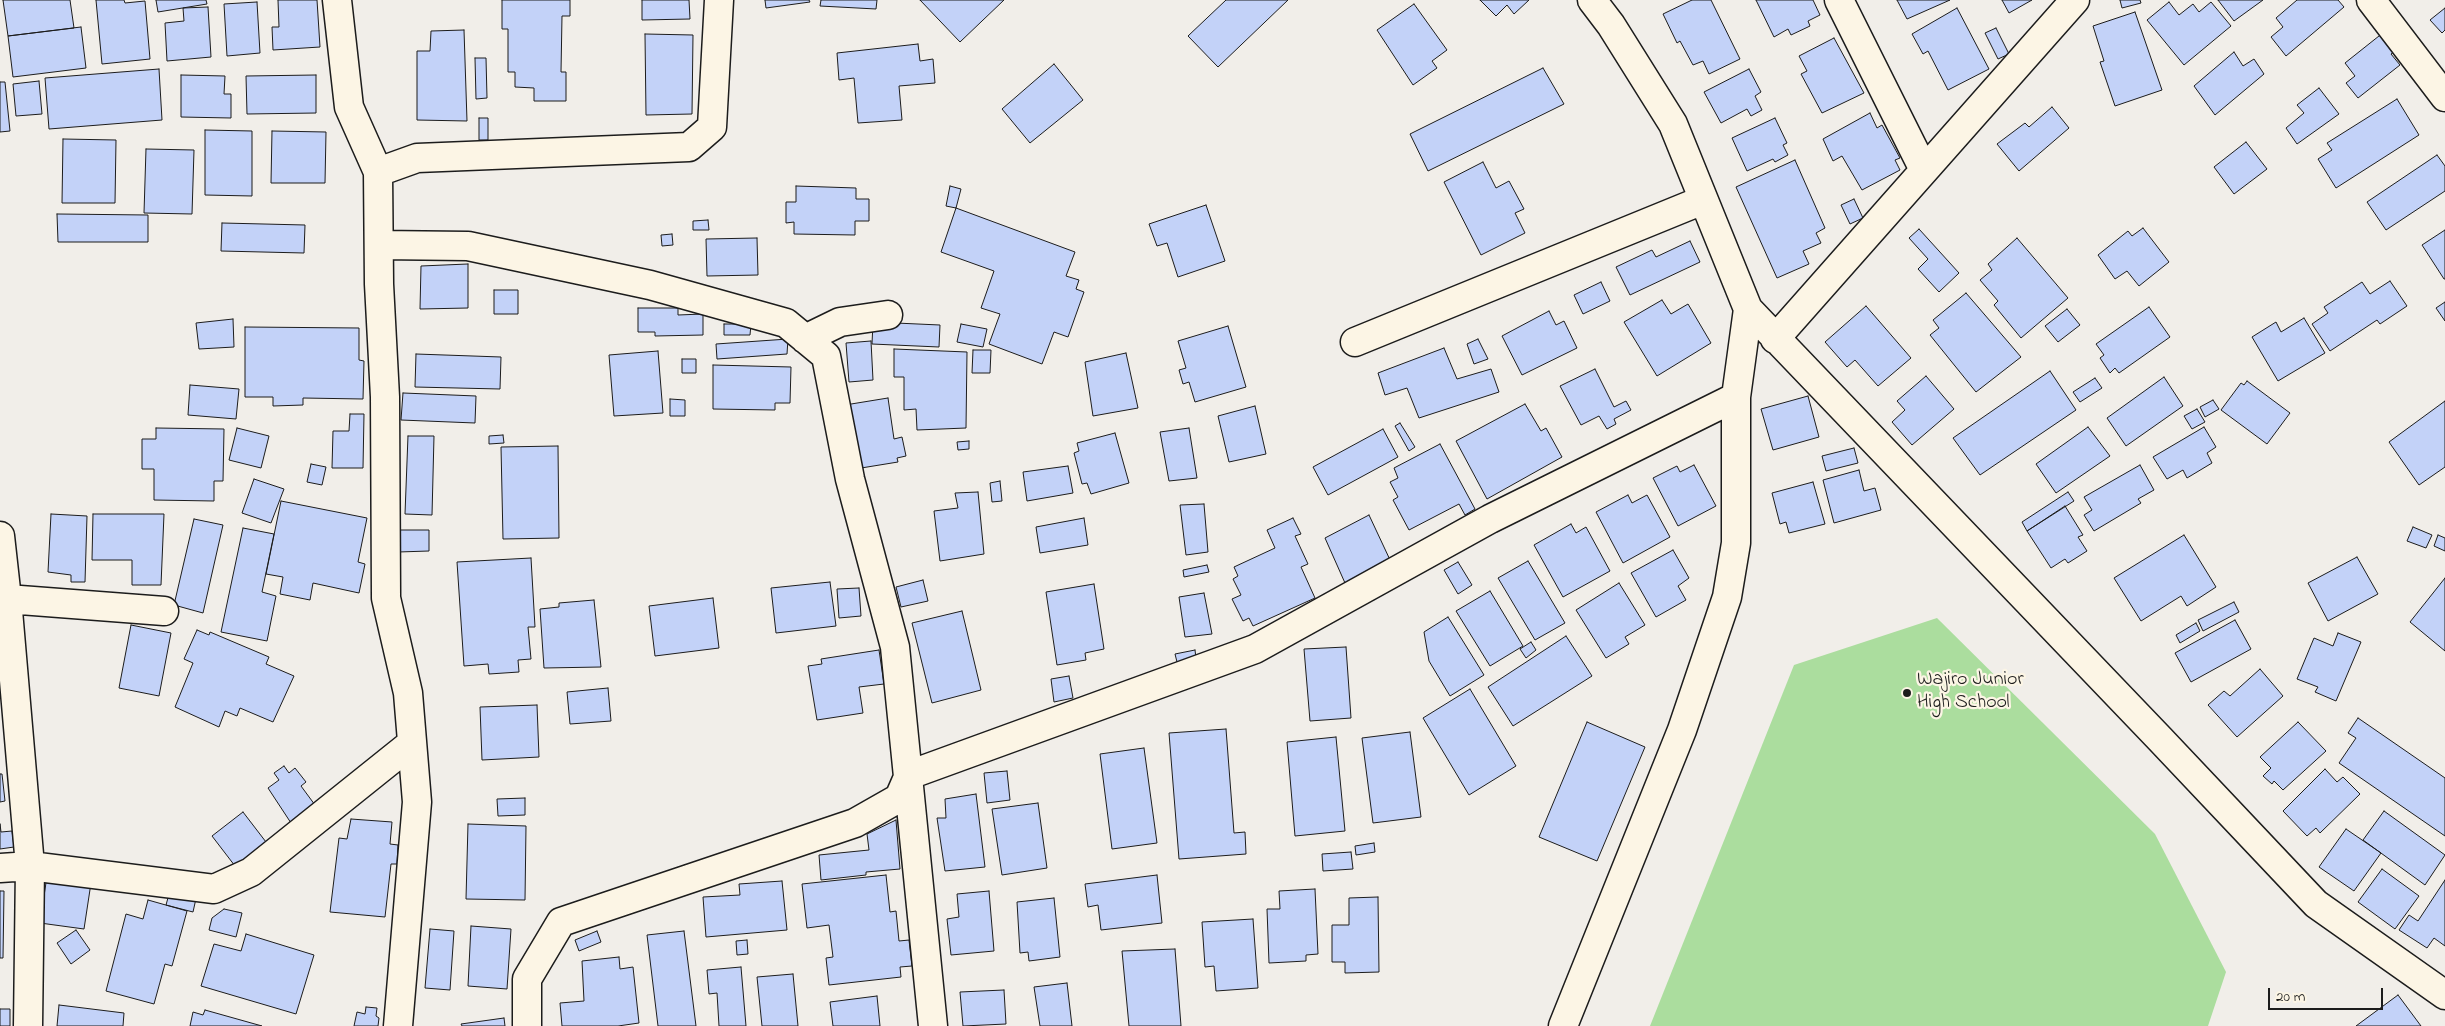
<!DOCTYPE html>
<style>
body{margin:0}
#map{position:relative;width:2445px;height:1026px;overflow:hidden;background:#f1eee9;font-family:"Indie Flower",sans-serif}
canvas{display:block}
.scale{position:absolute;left:2268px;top:988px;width:115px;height:22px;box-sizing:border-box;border:2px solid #1c1c1c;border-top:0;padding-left:6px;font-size:15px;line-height:18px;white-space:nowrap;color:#1c1c1c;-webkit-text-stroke:4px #fcf5e5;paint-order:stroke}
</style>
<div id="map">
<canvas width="2445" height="1026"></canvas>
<div class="scale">20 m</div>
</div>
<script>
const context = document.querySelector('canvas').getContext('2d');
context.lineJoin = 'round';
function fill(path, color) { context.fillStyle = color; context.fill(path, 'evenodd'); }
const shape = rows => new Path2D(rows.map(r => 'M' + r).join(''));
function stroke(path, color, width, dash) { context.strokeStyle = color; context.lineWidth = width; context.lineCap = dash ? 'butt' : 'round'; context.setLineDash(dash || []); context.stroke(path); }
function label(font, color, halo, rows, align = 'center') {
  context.font = font + ' "Indie Flower",sans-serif'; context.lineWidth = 4.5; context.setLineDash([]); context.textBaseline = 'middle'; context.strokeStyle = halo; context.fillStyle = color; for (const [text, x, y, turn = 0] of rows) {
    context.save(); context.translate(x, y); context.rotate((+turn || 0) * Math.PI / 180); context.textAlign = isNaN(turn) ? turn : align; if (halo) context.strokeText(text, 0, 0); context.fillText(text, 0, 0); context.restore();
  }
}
fill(shape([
 [1937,618,2155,834,2226,972,2208,1026,1650,1026,1794,665]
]), '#abdd9e');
const building = shape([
 [3,0,70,0,74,28,8,36,3,0],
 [96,0,124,0,125,3,145,1,150,59,102,64,96,0],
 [156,0,206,0,207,4,158,12,156,0],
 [278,0,317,0,320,47,273,50,272,27,279,27,278,0],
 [502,0,570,0,570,16,562,16,561,72,566,72,566,101,534,101,534,88,515,87,515,72,508,72,508,29,502,29,502,0],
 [642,0,689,0,690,19,642,20,642,0],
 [765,0,809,0,810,2,766,8,765,0],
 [821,0,877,0,876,9,820,6,821,0],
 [920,0,1004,0,960,42,920,0],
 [1226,0,1288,0,1218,67,1188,36,1226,0],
 [1480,0,1529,0,1514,14,1507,5,1496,16,1480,0],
 [1692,0,1711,0,1740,59,1709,74,1703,61,1693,65,1680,41,1677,43,1663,14,1692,0],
 [1756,0,1813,0,1820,15,1808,21,1810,26,1791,35,1788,29,1774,37,1756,0],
 [1897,0,1950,0,1907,19,1897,0],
 [2002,0,2032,0,2009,13,2002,0],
 [2120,0,2140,0,2141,3,2122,8,2120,0],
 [2218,0,2263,0,2234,21,2218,0],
 [2297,0,2338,0,2344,7,2286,56,2271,37,2283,27,2276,18,2297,0],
 [257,2,260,53,227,56,224,4,257,2],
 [2169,2,2179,15,2193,4,2199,12,2211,2,2231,26,2184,65,2147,20,2169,2],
 [1414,4,1447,50,1432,61,1437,68,1413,85,1377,30,1414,4],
 [208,7,211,57,167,61,165,23,184,21,183,8,208,7],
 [1957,8,1989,69,1948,90,1928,51,1923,54,1912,34,1957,8],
 [2445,8,2445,30,2442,33,2430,20,2445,8],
 [2135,12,2162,90,2115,106,2100,62,2104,61,2093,26,2135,12],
 [81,27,86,68,13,77,8,36,81,27],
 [1996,28,2009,54,1998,59,1985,33,1996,28],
 [464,30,467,121,417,120,417,51,430,51,431,31,464,30],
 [2384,32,2398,49,2391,54,2400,65,2358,98,2346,83,2355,76,2345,63,2384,32],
 [645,34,693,35,692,114,646,115,645,34],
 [1834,38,1864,93,1822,113,1801,74,1807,71,1799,56,1834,38],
 [918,44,920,61,933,59,935,83,899,86,902,120,858,123,854,78,839,80,837,53,918,44],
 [2234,52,2243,66,2254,59,2264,74,2215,115,2194,86,2234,52],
 [475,58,486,58,487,98,476,99,475,58],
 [1054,64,1083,100,1030,143,1002,109,1054,64],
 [1543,68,1564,104,1428,171,1410,134,1543,68],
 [159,69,162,120,49,129,45,78,159,69],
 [1749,69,1761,92,1755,96,1762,110,1751,116,1747,109,1721,123,1704,92,1749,69],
 [181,75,225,76,224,94,231,94,231,118,181,117,181,75],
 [316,75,316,113,247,114,246,76,316,75],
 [39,81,42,114,16,116,13,84,39,81],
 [0,82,5,82,10,131,0,132,0,82],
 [2319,88,2339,114,2297,144,2286,128,2304,113,2297,105,2319,88],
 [2397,99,2419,135,2336,188,2318,159,2332,150,2327,143,2397,99],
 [2052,107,2069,128,2019,171,1997,144,2025,123,2029,127,2052,107],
 [1870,113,1877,128,1882,125,1900,158,1895,160,1900,170,1862,190,1842,156,1833,161,1823,139,1870,113],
 [479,118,488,118,488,140,479,140,479,118],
 [1775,118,1787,143,1783,145,1788,155,1775,162,1773,159,1747,171,1732,138,1775,118],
 [205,130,252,131,252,196,205,195,205,130],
 [272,131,326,132,325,183,271,183,272,131],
 [63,139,116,140,115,203,62,203,63,139],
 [2246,142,2267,169,2234,194,2214,167,2246,142],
 [146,149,194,150,192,214,144,213,146,149],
 [2437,155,2445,166,2445,191,2386,230,2367,202,2437,155],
 [1795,160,1825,228,1816,233,1821,243,1803,251,1809,264,1777,278,1736,187,1795,160],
 [1483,162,1496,188,1509,181,1524,209,1515,213,1525,233,1481,255,1444,182,1483,162],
 [796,186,856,188,856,199,869,199,869,221,855,221,855,235,794,234,794,222,786,223,786,202,796,202,796,186],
 [950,186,961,189,956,208,946,206,950,186],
 [1854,199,1863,218,1850,224,1841,205,1854,199],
 [1206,205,1225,261,1178,277,1167,243,1157,246,1149,224,1206,205],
 [956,208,1075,252,1066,276,1079,280,1076,289,1084,292,1068,337,1054,332,1042,364,989,344,1000,314,981,308,994,271,941,252,956,208],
 [57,214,148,215,148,242,58,242,57,214],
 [708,220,709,230,693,230,693,221,708,220],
 [222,223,305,225,304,253,221,251,222,223],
 [2143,228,2169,262,2139,286,2127,271,2115,279,2098,255,2128,231,2132,236,2143,228],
 [1919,229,1959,273,1939,292,1918,269,1928,259,1909,238,1919,229],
 [2445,230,2445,279,2444,279,2422,245,2445,230],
 [672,234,673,245,662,246,661,235,672,234],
 [757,238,758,275,707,276,706,239,757,238],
 [2017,238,2068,298,2021,338,1994,305,1998,301,1980,280,1992,270,1988,264,2017,238],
 [1690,241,1700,262,1630,295,1616,267,1652,250,1656,257,1690,241],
 [468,264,468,308,420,309,421,266,468,264],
 [2390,281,2407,306,2380,324,2377,320,2330,351,2312,324,2328,313,2324,307,2362,282,2370,294,2390,281],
 [1601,282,1610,301,1583,314,1574,295,1601,282],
 [494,290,518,290,518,314,494,314,494,290],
 [1966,293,2021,357,1976,392,1930,335,1939,328,1933,320,1966,293],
 [1662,300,1671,314,1688,304,1711,343,1657,376,1624,322,1662,300],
 [2445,302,2445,321,2436,308,2445,302],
 [1866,306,1911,358,1878,386,1855,360,1847,367,1825,342,1866,306],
 [2149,307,2170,337,2119,373,2115,368,2110,373,2100,358,2104,355,2096,344,2149,307],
 [638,308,678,308,678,315,703,314,703,335,655,336,655,332,638,332,638,308],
 [2067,309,2080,325,2058,342,2045,326,2067,309],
 [1549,311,1556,325,1564,321,1577,348,1522,375,1502,336,1549,311],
 [2304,318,2325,353,2278,381,2252,337,2276,322,2281,332,2304,318],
 [233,319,234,347,199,349,196,323,233,319],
 [873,322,940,325,939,347,872,344,873,322],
 [724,324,751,324,750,335,724,335,724,324],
 [961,324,987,329,983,347,957,342,961,324],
 [1228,326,1246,387,1195,402,1189,382,1183,384,1179,370,1186,368,1178,341,1228,326],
 [245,327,359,328,359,360,364,361,363,399,303,398,303,405,273,406,273,397,245,397,245,327],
 [788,339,787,354,717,359,716,344,788,339],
 [1478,339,1488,359,1474,364,1467,344,1478,339],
 [871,341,873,380,849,382,846,343,871,341],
 [1444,348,1457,379,1491,369,1499,392,1419,418,1407,388,1385,395,1378,373,1444,348],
 [894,349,967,352,966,428,917,430,916,409,904,410,904,377,894,377,894,349],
 [973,350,991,350,990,373,972,373,973,350],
 [658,351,663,413,614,416,609,355,658,351],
 [1126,353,1138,408,1093,416,1085,362,1126,353],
 [416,354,501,357,500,389,415,387,416,354],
 [682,359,696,359,696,373,682,373,682,359],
 [713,365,791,367,790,403,775,403,775,410,713,409,713,365],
 [1595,369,1614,407,1626,401,1631,410,1614,419,1616,424,1607,429,1599,416,1581,425,1560,386,1595,369],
 [2050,371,2076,410,1980,475,1953,438,2050,371],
 [1926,376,1954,409,1912,445,1892,422,1905,410,1897,401,1926,376],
 [2164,377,2183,406,2126,446,2107,418,2164,377],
 [2095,378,2102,388,2080,402,2073,392,2095,378],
 [2247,381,2290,413,2267,444,2221,410,2241,383,2244,385,2247,381],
 [190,385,239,389,236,419,188,415,190,385],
 [403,393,476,396,475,423,401,420,403,393],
 [1808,396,1819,437,1773,450,1761,409,1808,396],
 [888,398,894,439,902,437,906,456,897,458,898,462,855,469,845,405,888,398],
 [670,399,685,400,685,416,670,416,670,399],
 [2213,400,2219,409,2205,417,2200,407,2213,400],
 [2445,401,2445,467,2419,485,2389,442,2445,401],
 [1525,404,1541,431,1546,428,1562,457,1487,499,1456,441,1525,404],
 [1255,406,1266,454,1229,462,1218,416,1255,406],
 [2197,409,2205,422,2192,429,2184,416,2197,409],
 [350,414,364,414,363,468,332,468,333,431,349,431,350,414],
 [1400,423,1415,447,1409,451,1395,426,1400,423],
 [2088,427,2110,456,2056,493,2036,464,2088,427],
 [2204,427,2216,447,2207,453,2212,463,2187,478,2183,470,2167,479,2153,457,2204,427],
 [156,428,224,429,223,481,214,481,214,501,154,500,154,469,142,469,142,439,156,439,156,428],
 [237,428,269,436,261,468,229,460,237,428],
 [1189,428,1197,478,1169,481,1160,432,1189,428],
 [1383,429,1398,457,1328,495,1313,467,1383,429],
 [1115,433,1129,483,1091,494,1087,483,1082,484,1074,453,1079,451,1077,443,1115,433],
 [503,435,504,443,489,444,489,436,503,435],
 [408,436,434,436,432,515,405,514,408,436],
 [969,441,969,449,958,450,957,442,969,441],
 [1440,444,1475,509,1465,515,1459,504,1409,530,1393,500,1398,497,1390,482,1398,478,1394,468,1440,444],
 [558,446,559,538,503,539,501,447,558,446],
 [1854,448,1858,463,1826,471,1822,456,1854,448],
 [311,464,326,467,322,485,307,482,311,464],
 [1694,465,1716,506,1678,526,1653,478,1677,466,1680,472,1694,465],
 [2140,465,2154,490,2138,499,2141,503,2094,531,2084,515,2092,510,2084,497,2140,465],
 [1068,466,1073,493,1027,501,1023,472,1068,466],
 [1859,470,1864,491,1875,488,1881,510,1834,523,1823,480,1859,470],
 [254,479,284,489,271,523,242,513,254,479],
 [1000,481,1002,501,992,502,990,483,1000,481],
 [1813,482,1825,524,1789,533,1786,522,1780,524,1772,493,1813,482],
 [978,492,984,554,940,561,934,511,958,508,955,493,978,492],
 [2068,492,2074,501,2027,531,2022,522,2068,492],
 [1628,495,1632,503,1647,495,1670,537,1623,563,1596,512,1628,495],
 [281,501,367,518,358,562,365,564,359,593,313,583,310,600,280,594,283,577,266,574,281,501],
 [1204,504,1208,552,1186,555,1180,505,1204,504],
 [2065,506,2083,535,2078,537,2087,551,2068,563,2065,559,2051,568,2027,531,2065,506],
 [51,514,87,516,85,582,71,582,71,575,48,572,51,514],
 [93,514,164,514,161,585,132,585,132,560,92,560,93,514],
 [1369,515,1391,562,1345,583,1325,538,1369,515],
 [1084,518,1088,545,1040,553,1036,527,1084,518],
 [1293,518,1301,534,1295,536,1308,564,1301,567,1315,598,1253,626,1249,618,1243,621,1232,599,1241,595,1233,579,1238,576,1234,567,1275,548,1267,530,1293,518],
 [194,519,223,525,203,613,174,605,194,519],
 [1571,524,1576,533,1586,527,1610,571,1563,597,1534,545,1571,524],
 [2413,527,2432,535,2426,548,2407,541,2413,527],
 [243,528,274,534,262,592,276,596,267,641,221,632,243,528],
 [398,530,429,530,429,551,398,552,398,530],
 [2184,535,2216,587,2187,606,2181,596,2141,621,2114,578,2184,535],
 [2438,535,2445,538,2445,551,2434,546,2438,535],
 [1673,550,1689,578,1678,586,1686,600,1656,617,1631,573,1673,550],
 [2357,557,2378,594,2328,621,2308,583,2357,557],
 [531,558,535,627,528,627,531,659,518,660,519,672,489,674,488,664,464,666,457,562,531,558],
 [1528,561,1565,623,1535,640,1498,578,1528,561],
 [1458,562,1472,585,1458,594,1444,570,1458,562],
 [1207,565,1209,572,1184,577,1183,570,1207,565],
 [2445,578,2445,651,2410,622,2445,578],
 [923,580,928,601,901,607,896,587,923,580],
 [830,582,836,626,776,633,771,588,830,582],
 [1619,583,1645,625,1625,637,1629,644,1606,658,1576,610,1619,583],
 [1094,584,1104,649,1085,653,1086,660,1057,665,1046,592,1094,584],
 [859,588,861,616,839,618,837,589,859,588],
 [1490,591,1523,646,1490,666,1456,611,1490,591],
 [1204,593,1212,634,1185,637,1179,597,1204,593],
 [713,598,719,648,655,656,649,606,713,598],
 [594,600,601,667,544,668,540,609,559,607,559,603,594,600],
 [2234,602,2239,612,2203,631,2198,620,2234,602],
 [962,611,981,690,932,703,912,623,962,611],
 [1448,617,1484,675,1450,696,1429,661,1424,632,1448,617],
 [2235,620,2251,649,2191,682,2175,653,2235,620],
 [2196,623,2200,631,2180,643,2176,635,2196,623],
 [131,625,171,633,159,696,119,688,131,625],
 [197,630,209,635,210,632,269,657,266,664,294,676,273,722,240,708,237,716,225,711,219,727,175,707,193,663,184,659,197,630],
 [2338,633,2361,642,2336,701,2315,692,2318,687,2297,679,2314,638,2333,646,2338,633],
 [1566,636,1592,676,1513,726,1488,687,1566,636],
 [1531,642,1536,650,1526,658,1520,649,1531,642],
 [1346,647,1351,718,1310,721,1304,649,1346,647],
 [879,650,884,684,859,687,863,713,817,720,808,666,822,664,821,659,879,650],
 [1195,650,1196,658,1177,662,1175,654,1195,650],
 [2260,669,2283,696,2237,737,2208,705,2224,691,2230,696,2260,669],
 [1069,676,1073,698,1054,702,1051,679,1069,676],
 [608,688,611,721,570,724,567,692,608,688],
 [1470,689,1516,766,1469,795,1423,718,1470,689],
 [537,705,539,757,482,760,480,707,537,705],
 [2358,718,2445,778,2445,836,2339,763,2356,738,2348,733,2358,718],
 [1587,722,1645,747,1597,861,1539,837,1587,722],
 [2298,722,2326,751,2283,790,2274,781,2272,784,2263,776,2271,768,2260,757,2298,722],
 [1226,729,1234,833,1245,832,1246,854,1179,859,1169,733,1226,729],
 [1410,732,1421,817,1373,823,1362,738,1410,732],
 [1336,737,1345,831,1295,836,1287,742,1336,737],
 [1144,748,1157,843,1112,849,1100,754,1144,748],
 [284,766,289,773,295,768,306,782,301,786,315,805,291,823,268,788,279,780,274,773,284,766],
 [2325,769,2337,782,2343,777,2360,794,2320,833,2316,828,2307,836,2283,811,2325,769],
 [1007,771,1010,800,987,803,984,773,1007,771],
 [0,774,2,774,5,801,0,802,0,774],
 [976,794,985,867,945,871,937,818,946,818,945,799,976,794],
 [525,798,525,815,498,816,497,799,525,798],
 [1038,803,1047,868,1002,875,992,809,1038,803],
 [2384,811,2445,855,2425,885,2363,840,2384,811],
 [243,812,266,842,235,866,212,836,243,812],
 [351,819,392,822,390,844,398,845,397,864,391,864,385,917,330,912,339,838,347,839,351,819],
 [896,820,900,869,866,872,866,875,821,880,819,855,869,850,867,834,896,820],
 [0,824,1,832,12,831,14,847,0,849,0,824],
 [468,824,526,826,525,900,466,899,468,824],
 [2346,829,2381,853,2354,891,2319,867,2346,829],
 [1374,843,1375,852,1356,855,1355,846,1374,843],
 [1351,852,1353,869,1323,871,1322,854,1351,852],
 [2382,869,2419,896,2395,929,2358,902,2382,869],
 [886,875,890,912,896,911,899,941,909,940,912,966,900,967,901,977,829,985,826,958,833,957,829,925,807,928,802,884,886,875],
 [1157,875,1162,923,1101,930,1098,905,1088,907,1085,884,1157,875],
 [47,876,91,883,84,929,40,923,47,876],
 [2445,880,2445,946,2434,938,2427,948,2399,930,2409,915,2418,921,2445,880],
 [782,881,787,930,706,937,703,897,740,895,739,884,782,881],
 [171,887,197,894,193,912,166,905,171,887],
 [1315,889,1318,954,1306,955,1306,961,1269,963,1267,909,1280,909,1279,891,1315,889],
 [0,891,4,891,3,958,0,958,0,891],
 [989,891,994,951,951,955,947,919,959,917,957,894,989,891],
 [1378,897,1379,972,1345,973,1345,962,1332,962,1332,925,1349,925,1349,898,1378,897],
 [1054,898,1060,957,1029,961,1028,952,1020,953,1017,902,1054,898],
 [148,900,187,911,172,966,165,964,154,1004,106,991,126,914,143,919,148,900],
 [224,909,242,913,236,937,209,930,212,918,224,909],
 [1253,919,1258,988,1216,991,1214,966,1205,967,1202,922,1253,919],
 [471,926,511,929,507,989,468,986,471,926],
 [430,929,454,931,450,990,425,988,430,929],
 [76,930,90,950,71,964,57,943,76,930],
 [597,931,601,942,579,951,575,940,597,931],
 [684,931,696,1026,658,1026,647,935,684,931],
 [246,934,314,955,296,1014,201,986,214,944,241,951,246,934],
 [747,940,748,954,737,955,736,941,747,940],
 [1175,949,1181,1026,1129,1026,1122,951,1175,949],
 [619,957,620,969,633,967,639,1023,618,1026,562,1026,560,1003,584,1001,582,961,619,957],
 [741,967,746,1026,719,1026,717,993,709,994,707,970,741,967],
 [793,974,798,1026,762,1026,757,977,793,974],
 [1067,983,1072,1026,1040,1026,1034,987,1067,983],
 [1004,990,1006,1024,963,1026,960,992,1004,990],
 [2398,995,2421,1026,2356,1026,2398,995],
 [877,996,880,1026,833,1026,830,1002,877,996],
 [59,1005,124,1013,123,1026,57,1026,59,1005],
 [366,1007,377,1008,376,1016,379,1018,378,1026,354,1026,357,1012,365,1014,366,1007],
 [0,1009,10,1009,10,1026,0,1026,0,1009],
 [205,1010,262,1026,190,1026,193,1012,203,1015,205,1010],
 [504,1018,505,1026,462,1026,461,1024,504,1018]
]);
fill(building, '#c3d2f8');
stroke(building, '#1c1c1c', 1);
const minor = shape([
 [337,0,349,107,378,172,379,284,385,397,386,598,408,693,417,802,398,1026],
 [1839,0,1924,170],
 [2371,0,2445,97],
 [378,172,417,158,689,147,712,127,719,0],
 [379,245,468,246,650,285,786,323,826,356,850,479,895,647,933,1026],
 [1748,309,2160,739,2316,904,2445,995],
 [805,339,840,322,888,315],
 [1775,339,2075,0],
 [1355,342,1703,200],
 [0,536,7,599],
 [0,868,30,866,214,889,251,872,412,743],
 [28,1026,30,866,7,599,164,611],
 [527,1026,527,979,561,922,855,823,899,798,909,775,1255,649,1490,519,1736,397],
 [1563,1026,1682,730,1727,597,1736,543,1736,397,1748,309,1673,124,1611,25,1592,0]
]);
stroke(minor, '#1c1c1c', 31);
stroke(minor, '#fcf5e5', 28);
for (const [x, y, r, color] of [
 [1907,693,5,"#1c1c1c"]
]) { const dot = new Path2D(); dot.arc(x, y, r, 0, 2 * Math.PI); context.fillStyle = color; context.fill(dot); stroke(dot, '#fcf5e5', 2); }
label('20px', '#1c1c1c', '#fcf5e5', [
 ["Wajiro Junior",1917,681],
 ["High School",1917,704]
], 'left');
</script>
